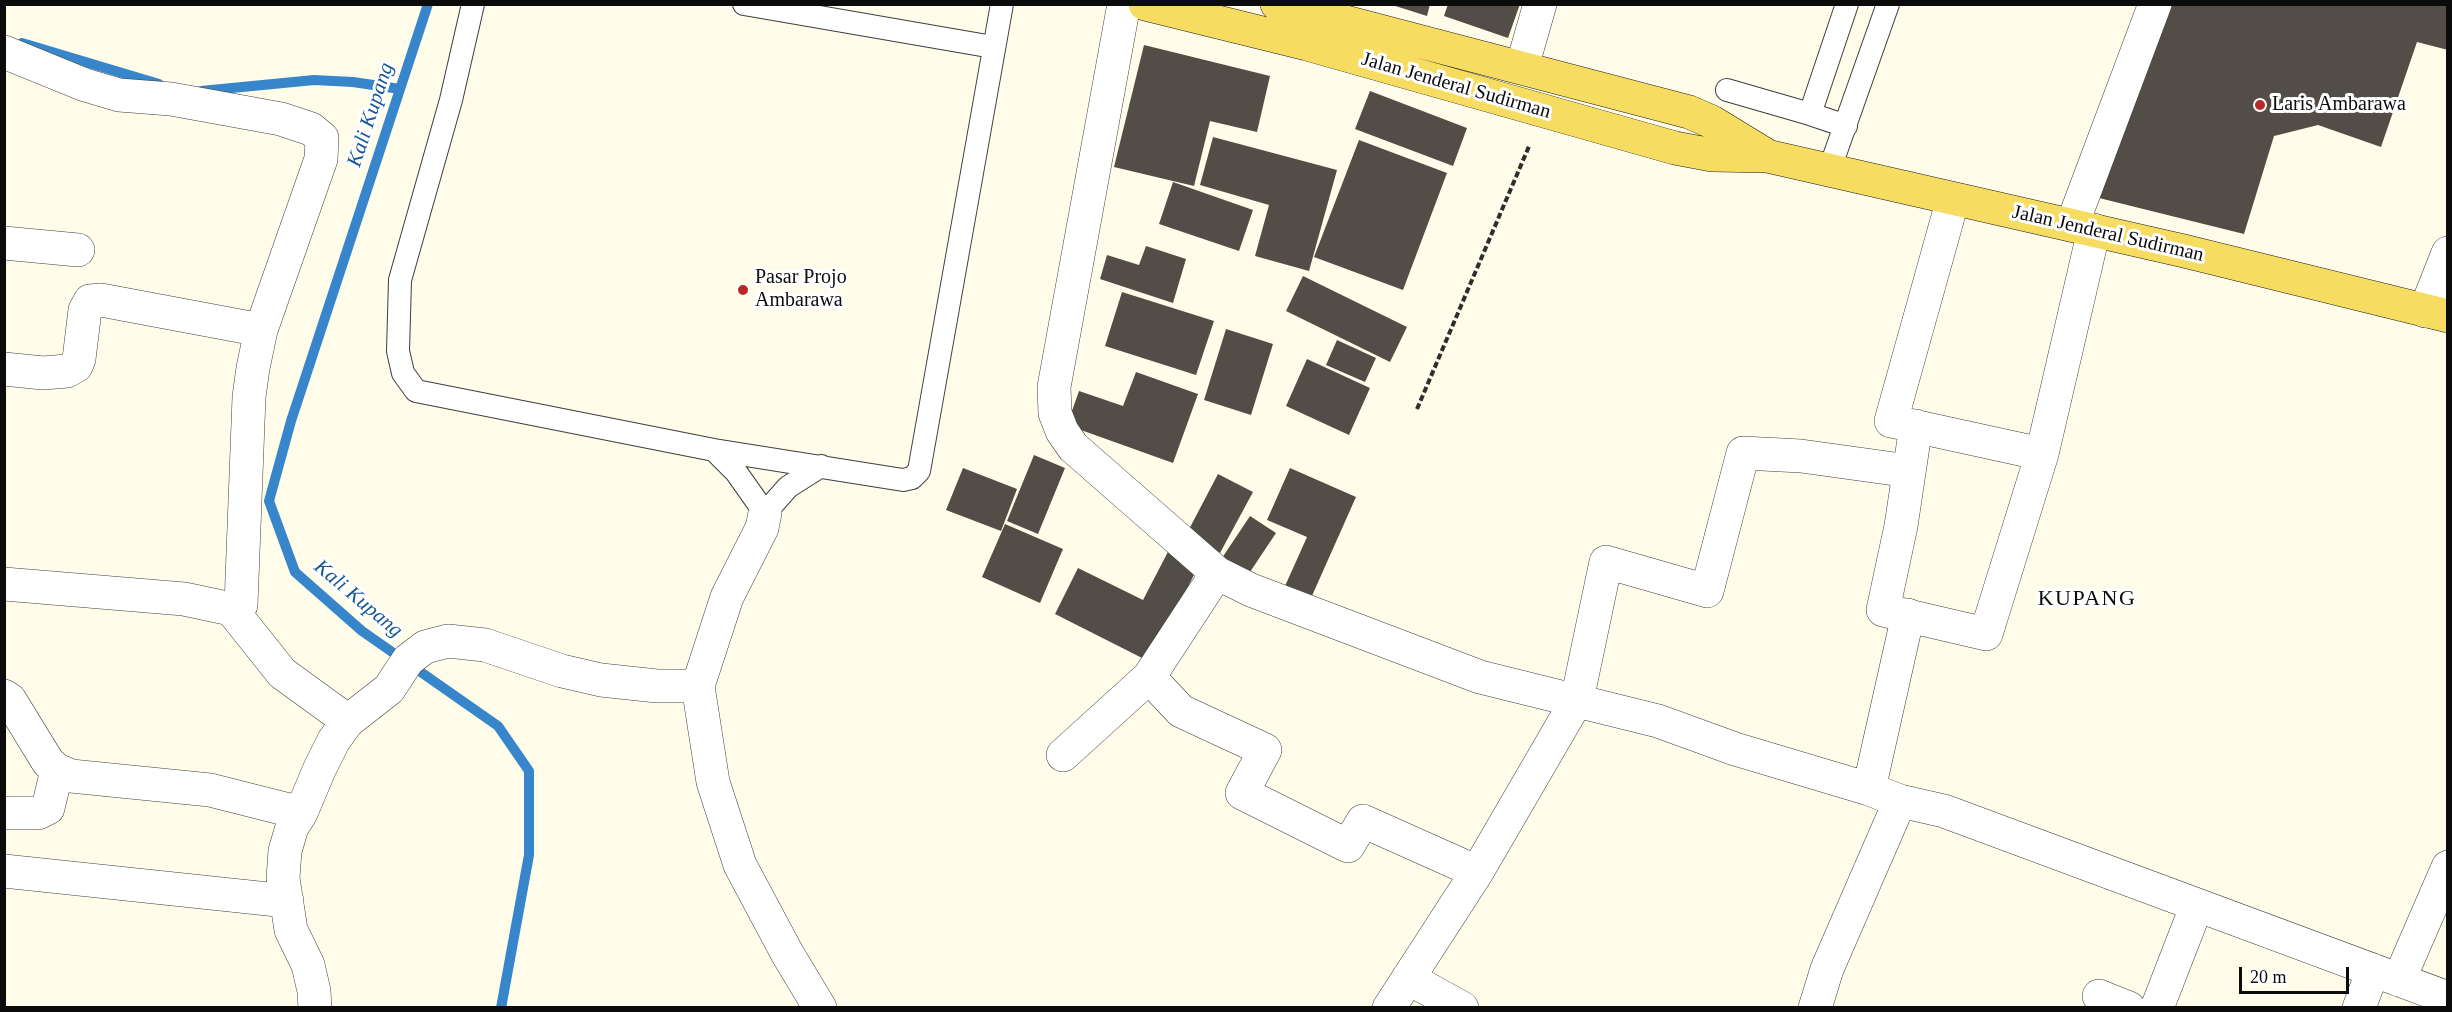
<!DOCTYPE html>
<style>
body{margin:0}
#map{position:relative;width:2452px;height:1012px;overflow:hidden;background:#fffce9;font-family:"Times New Roman",serif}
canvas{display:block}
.frame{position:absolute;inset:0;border:6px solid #0b0b0b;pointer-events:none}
.scale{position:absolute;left:2239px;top:967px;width:110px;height:27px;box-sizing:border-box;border:3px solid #0b0b0b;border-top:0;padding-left:8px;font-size:18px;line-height:21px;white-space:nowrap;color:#0b0b0b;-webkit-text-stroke:4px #fff;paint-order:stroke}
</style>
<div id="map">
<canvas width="2452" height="1012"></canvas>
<div class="frame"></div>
<div class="scale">20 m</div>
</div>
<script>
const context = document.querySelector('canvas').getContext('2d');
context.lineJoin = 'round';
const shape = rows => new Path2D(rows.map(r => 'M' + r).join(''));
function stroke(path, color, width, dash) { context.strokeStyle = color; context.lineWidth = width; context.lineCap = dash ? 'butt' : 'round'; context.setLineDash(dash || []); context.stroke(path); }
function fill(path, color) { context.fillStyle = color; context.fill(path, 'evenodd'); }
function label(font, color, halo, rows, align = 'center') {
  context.font = font + ' "Times New Roman",serif'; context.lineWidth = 6; context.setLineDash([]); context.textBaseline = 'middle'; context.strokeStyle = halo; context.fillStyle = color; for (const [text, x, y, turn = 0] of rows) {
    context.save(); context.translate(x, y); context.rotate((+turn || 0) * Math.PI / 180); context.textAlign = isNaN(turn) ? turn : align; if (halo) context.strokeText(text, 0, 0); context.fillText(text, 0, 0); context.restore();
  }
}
stroke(shape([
 [428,4,291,421,269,501,295,572,362,631,498,726,529,771,529,855,501,1008],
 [22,43,159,84],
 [201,91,314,80,353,82,400,89]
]), '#3785ca', 10);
fill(shape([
 [1389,4,1430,4,1427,16],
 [1448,4,1520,4,1508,38,1444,16],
 [2162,4,2448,4,2448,50,2417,42,2381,147,2318,125,2274,136,2244,234,2099,198],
 [1144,45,1270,76,1257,132,1210,121,1194,186,1114,167],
 [1370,91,1467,128,1453,166,1355,129],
 [1213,137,1337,170,1309,271,1255,256,1269,205,1200,185],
 [1359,140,1447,173,1403,290,1314,257],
 [1173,182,1253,210,1239,251,1159,224],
 [1146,246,1186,259,1173,303,1100,279,1107,255,1139,265],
 [1303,276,1407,327,1390,362,1286,311],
 [1122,292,1214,321,1196,375,1105,346],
 [1226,329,1273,344,1251,415,1204,400],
 [1337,340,1376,358,1365,382,1326,365],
 [1307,359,1370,388,1349,435,1286,406],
 [1136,372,1198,394,1173,463,1067,425,1079,391,1123,406],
 [1034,455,1065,468,1038,534,1007,521],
 [963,468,1017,489,1001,531,946,510],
 [1290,468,1356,497,1307,607,1281,595,1307,537,1267,520],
 [1218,474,1253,492,1220,553,1186,535],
 [1250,516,1276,533,1246,578,1220,561],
 [1005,524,1063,549,1040,603,982,577],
 [1171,546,1201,561,1150,662,1055,614,1078,568,1143,600]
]), '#534d47');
const lane = shape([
 [473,4,451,100,400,280,398,351,403,373,416,391,714,450,903,480,912,478,919,471,1002,4],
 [744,4,993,47],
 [1727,90,1810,114],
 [1846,126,1810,114,1847,4],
 [1829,171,1888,4],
 [714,450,736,472,765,513,788,487,821,466]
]);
const street = shape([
 [1124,4,1054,387,1055,413,1062,431,1073,447,1217,573,1251,590,1480,677,1658,721,1735,749,1869,789,1900,801,1944,811,2448,998],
 [4,52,85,85,119,95,171,99,281,119,311,129,322,138,321,159,261,330,253,368,249,397,241,605,231,609,184,599,4,584],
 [1522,67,1540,4],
 [1953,199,1891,421,2042,454],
 [2072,225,2155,4],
 [4,243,78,250],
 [2425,311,2448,253],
 [4,369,43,373,67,371,76,366,79,359,85,310,90,301,101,300,261,330],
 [1916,426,1901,526,1883,610,1986,634,2042,454,2094,230],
 [765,513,762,528,727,597,698,686,713,782,740,865,787,953,820,1008],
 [231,609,282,673,348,721],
 [1149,677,1181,711,1265,750,1242,793,1348,846,1363,821,1477,872],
 [4,696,10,700,48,762,57,770,71,776,210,790,301,813],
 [1063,755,1149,677,1217,573],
 [1869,789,1908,615],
 [4,813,38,813,48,808,57,770],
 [4,871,287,901],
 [1408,978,1462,1008],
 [2399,980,2448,867],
 [2099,996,2129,1008],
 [315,1008,314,991,308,965,291,930,283,878,285,851,292,827,301,813,320,768,334,740,348,721,389,689,408,660,425,647,448,641,485,645,562,671,601,680,657,686,698,686],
 [1389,1008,1477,872,1577,700,1606,562,1707,591,1743,453,1801,456,1909,471],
 [1815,1008,1827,969,1900,801],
 [2157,1008,2197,905],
 [2359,1008,2373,970]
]);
const primary = shape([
 [1145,4,1307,44,1675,148,1712,155,1767,156,2184,251,2448,316],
 [1277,4,1689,112,1712,122,1766,155]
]);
stroke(lane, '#3e3e3e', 24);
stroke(street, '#3e3e3e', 34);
stroke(primary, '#1c1c1c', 34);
stroke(shape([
 [1417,409,1530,144]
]), '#2d2d2d', 4, [6, 3]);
stroke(lane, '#fff', 22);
stroke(street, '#fff', 33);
stroke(primary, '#f6dd61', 33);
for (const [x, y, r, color] of [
 [2260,105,6,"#b72926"],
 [743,290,6,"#b72926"]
]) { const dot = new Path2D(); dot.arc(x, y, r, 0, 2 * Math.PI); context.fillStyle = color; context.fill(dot); stroke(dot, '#fff', 2); }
label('20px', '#0b0b0b', '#fff', [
 ["Jalan Jenderal Sudirman",1456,86,16],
 ["Jalan Jenderal Sudirman",2108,234,13]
]);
label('20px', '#0b0b0b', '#fff', [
 ["Laris Ambarawa",2272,105],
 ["Pasar Projo",755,278],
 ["Ambarawa",755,301]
], 'left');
label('italic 21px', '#175799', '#fff', [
 ["Kali Kupang",371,115,-72],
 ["Kali Kupang",358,599,40]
]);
context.letterSpacing = '1.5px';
label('22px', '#0b0b0b', '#fff', [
 ["KUPANG",2087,599]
]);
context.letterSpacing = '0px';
</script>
